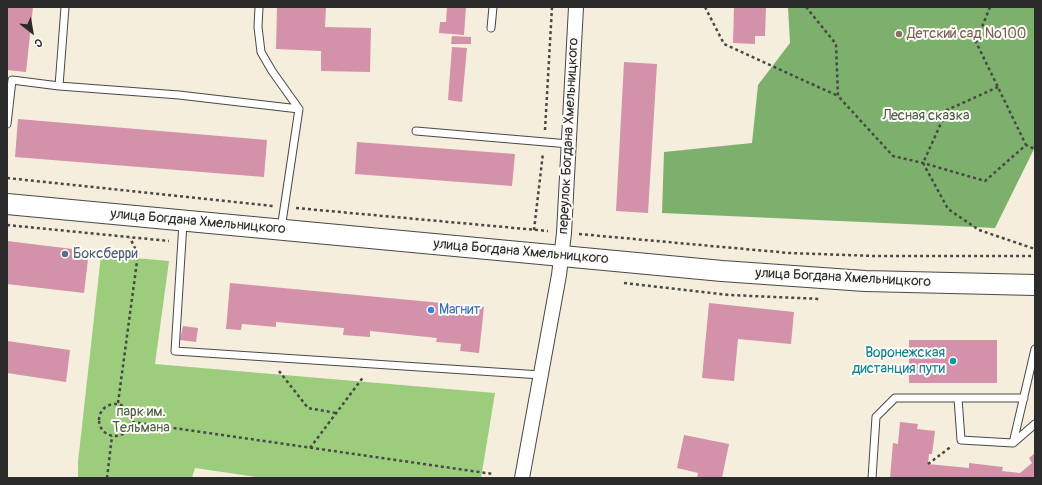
<!DOCTYPE html>
<meta charset="utf-8">
<style>
body{margin:0}
#map{position:relative;width:1042px;height:485px;overflow:hidden;background:#f5eedc;font-family:Pangolin,sans-serif}
canvas{display:block}
.frame{position:absolute;inset:0;border:8px solid #2b2b2b;pointer-events:none}
.north{position:absolute;left:12px;top:12px;width:40px;height:40px;-webkit-text-stroke:3px #fdfcf7;paint-order:stroke;rotate:149deg;font-size:11px;font-weight:700;line-height:16px;text-align:center;color:#2b2b2b}
.north::after{content:'';display:block;margin:auto;width:14px;height:18px;background:#2b2b2b;clip-path:polygon(50% 0,100% 100%,50% 72%,0 100%)}
</style>
<div id="map">
<canvas width="1042" height="485"></canvas>
<div class="frame"></div>
<div class="north">С</div>
</div>
<script>
const context = document.querySelector('canvas').getContext('2d');
context.lineJoin = 'round';
function fill(path, color) { context.fillStyle = color; context.fill(path, 'evenodd'); }
const shape = rows => new Path2D(rows.map(r => 'M' + r).join(''));
function stroke(path, color, width, dash) { context.strokeStyle = color; context.lineWidth = width; context.lineCap = dash ? 'butt' : 'round'; context.setLineDash(dash || []); context.stroke(path); }
function label(font, color, halo, rows, align = 'center') {
  context.font = font + ' Pangolin,sans-serif'; context.lineWidth = 4; context.setLineDash([]); context.textBaseline = 'middle'; context.strokeStyle = halo; context.fillStyle = color; for (const [text, x, y, turn = 0] of rows) {
    context.save(); context.translate(x, y); context.rotate((+turn || 0) * Math.PI / 180); context.textAlign = isNaN(turn) ? turn : align; if (halo) context.strokeText(text, 0, 0); context.fillText(text, 0, 0); context.restore();
  }
}
fill(shape([
 [101,255,169,261,155,364,495,393,481,478,263,478,195,468,192,478,78,478,78,462]
]), '#9bcd7c');
fill(shape([
 [788,7,1035,7,1035,147,995,228,662,213,664,152,752,143,758,85,790,43]
]), '#7cb06c');
fill(shape([
 [7,7,33,7,26,72,7,70],
 [277,7,326,7,325,27,371,28,370,72,321,71,321,51,276,49],
 [447,7,466,7,464,35,439,33,440,22,446,22],
 [734,7,766,7,765,36,755,36,755,44,733,43],
 [452,36,471,37,471,44,451,44],
 [452,47,467,48,462,102,448,100],
 [624,62,657,64,648,213,616,211],
 [18,119,267,140,264,177,15,157],
 [357,142,515,154,512,186,355,174],
 [7,241,89,251,84,293,7,284],
 [230,283,484,307,479,353,460,351,461,344,436,342,437,338,370,331,370,337,343,335,344,328,276,322,276,327,242,324,241,330,226,329],
 [709,303,794,312,791,344,738,339,734,381,702,378],
 [183,326,198,328,196,342,180,340],
 [909,340,997,340,997,383,909,383],
 [7,341,70,350,66,382,7,373],
 [900,422,918,424,917,429,935,431,932,454,929,454,928,464,969,468,969,463,1003,467,1002,471,1020,473,1032,463,1029,458,1035,453,1035,478,890,478,893,443,898,444],
 [684,435,729,444,722,478,697,478,698,473,677,468]
]), '#d392aa');
const lane = shape([
 [259,7,258,27,261,52,272,71,299,109],
 [491,28,493,7],
 [59,86,179,95,299,109,281,229],
 [7,124,12,80,59,86,65,7],
 [416,131,569,144],
 [183,223,175,351,541,375],
 [958,398,1024,398],
 [1013,443,1035,349],
 [872,478,876,417,895,398,958,398,961,440,1013,443,1035,424]
]);
const street = shape([
 [522,478,559,275,564,233,576,7]
]);
const secondary = shape([
 [7,204,722,271,865,281,1035,285]
]);
stroke(lane, '#494846', 9);
stroke(street, '#494846', 16);
stroke(secondary, '#494846', 22);
stroke(shape([
 [705,7,724,44,838,96],
 [806,7,836,44,838,96,893,156,923,163,985,181,1026,145,1035,149],
 [990,7,976,42,1026,145],
 [998,87,947,110,923,163,948,209,979,230,1035,249],
 [545,130,552,7],
 [7,178,273,206],
 [296,208,548,231],
 [7,225,169,241],
 [534,230,543,153],
 [579,234,789,253,875,256,1035,256],
 [624,283,729,295,821,299],
 [279,371,308,408,336,413],
 [118,403,138,254,130,238],
 '99 420a16 16 0 1 1 32 0a16 16 0 1 1-32 0Z',
 [132,422,493,474],
 [310,448,364,376],
 [928,464,952,446],
 [107,478,112,436]
]), '#494846', 2.5, [3, 3]);
stroke(lane, '#fff', 7);
stroke(street, '#fff', 14);
stroke(secondary, '#fff', 20);
for (const [x, y, r, color] of [
 [899,34,4,"#8d6e63"],
 [65,254,4,"#5c6f8a"],
 [431,310,4,"#3f7fe0"],
 [953,361,4,"#0f9aa8"]
]) { const dot = new Path2D(); dot.arc(x, y, r, 0, 2 * Math.PI); context.fillStyle = color; context.fill(dot); stroke(dot, '#fdfcf7', 1.5); }
label('14px', '#785e54', '#fdfcf7', [
 ["Детский сад №100",907,34]
], 'left');
label('14px', '#4d5c43', '#fdfcf7', [
 ["Лесная сказка",926,116],
 ["парк им.",141,412],
 ["Тельмана",141,428]
]);
label('14px', '#2b2b2b', '#fdfcf7', [
 ["переулок Богдана Хмельницкого",569,136,-87],
 ["улица Богдана Хмельницкого",198,222,5],
 ["улица Богдана Хмельницкого",521,252,5],
 ["улица Богдана Хмельницкого",843,278,3]
]);
label('14px', '#4e5e75', '#fdfcf7', [
 ["Боксберри",73,254]
], 'left');
label('14px', '#366cbe', '#fdfcf7', [
 ["Магнит",439,310]
], 'left');
label('14px', '#0d838f', '#fdfcf7', [
 ["Воронежская",945,353],
 ["дистанция пути",945,369]
], 'right');
</script>
